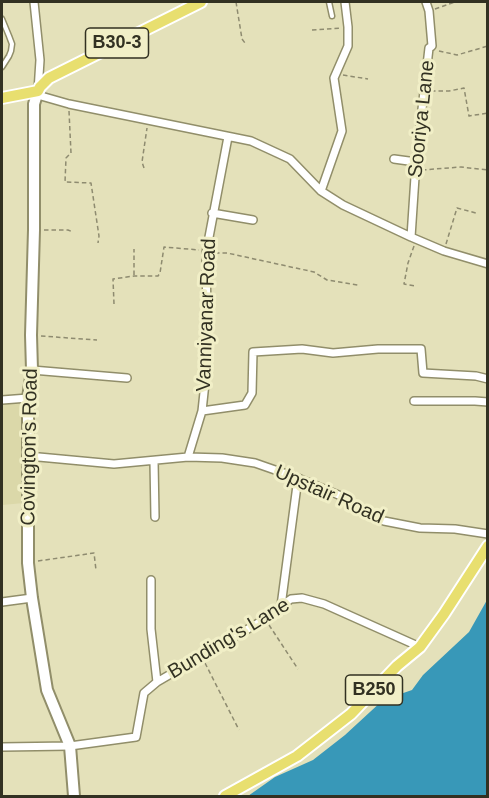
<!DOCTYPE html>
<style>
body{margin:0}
#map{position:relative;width:489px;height:798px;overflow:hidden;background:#e4e1ba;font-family:Helvetica,sans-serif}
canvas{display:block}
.frame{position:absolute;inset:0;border:3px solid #323122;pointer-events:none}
</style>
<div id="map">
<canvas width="489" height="798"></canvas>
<div class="frame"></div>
</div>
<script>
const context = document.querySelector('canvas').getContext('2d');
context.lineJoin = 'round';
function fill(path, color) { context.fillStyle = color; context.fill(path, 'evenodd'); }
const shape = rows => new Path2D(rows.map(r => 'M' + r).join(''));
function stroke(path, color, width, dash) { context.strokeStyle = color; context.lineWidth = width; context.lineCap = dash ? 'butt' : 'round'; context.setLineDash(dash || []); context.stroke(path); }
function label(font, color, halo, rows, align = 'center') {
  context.font = font + ' Helvetica,sans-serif'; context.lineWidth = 6; context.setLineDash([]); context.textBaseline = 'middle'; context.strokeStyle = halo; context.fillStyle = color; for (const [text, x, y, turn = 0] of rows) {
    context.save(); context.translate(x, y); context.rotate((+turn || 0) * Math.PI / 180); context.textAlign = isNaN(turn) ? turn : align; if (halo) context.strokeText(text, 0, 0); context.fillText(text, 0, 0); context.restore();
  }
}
fill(shape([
 [26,401,24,503,2,505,2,403]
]), '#dbd8a9');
fill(shape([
 [487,600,487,796,248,796,275,777,313,760,345,735,383,700,412,690,423,675,469,632]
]), '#3898b8');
const lane = shape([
 [329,2,332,16],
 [2,19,9,36,12,44,11,51,9,56,2,67]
]);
const street = shape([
 [34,2,40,60,38,91,41,96,69,104,251,141,290,159,321,191,343,205,411,237,444,251,488,264],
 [394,159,416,162],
 [321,191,342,131,334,78,348,46,348,27,345,2],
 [212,213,253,220],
 [411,237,416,162,429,48,432,46,429,11,426,2],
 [32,370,127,378],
 [2,400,28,398],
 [414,401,475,401,488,402],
 [202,411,245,405,252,393,253,352,302,349,333,353,378,349,421,349,423,373,476,376,488,379],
 [28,456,114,464,188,457,222,458,255,463,298,478,341,496,366,513,384,521,420,528,455,529,488,534],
 [188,457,202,411,205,383,207,319,206,253,228,137],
 [154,461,155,517],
 [151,580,151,629,157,682],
 [2,602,32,598],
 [281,606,298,478],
 [2,747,70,746,136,737,144,693,157,682,265,619,281,606,291,599,302,598,324,604,420,647]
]);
const secondary = shape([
 [38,91,34,104,34,230,31,335,32,370,28,398,28,563,32,598,47,690,70,746,74,796]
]);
const primary = shape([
 [2,98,38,91,40,87,49,78,201,2],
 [225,796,297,756,351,714,397,666,420,647,444,614,488,546]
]);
stroke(lane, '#918e6a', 7);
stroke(street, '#918e6a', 10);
stroke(secondary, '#918e6a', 14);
stroke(primary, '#fff', 14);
stroke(shape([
 [236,2,242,39,245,43],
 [435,9,455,2],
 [312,30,341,28],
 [439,51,457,55,488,46],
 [343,75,368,79],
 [431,91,449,91,464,88,469,116,488,113],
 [69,111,71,153,66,158,65,182,91,183,99,236,98,243],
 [144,168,142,162,147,128],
 [422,170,461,167,488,170],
 [44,230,68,230,73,232],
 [446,244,457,208,476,213],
 [414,246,408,263,404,284,416,286],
 [215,253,227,253,314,272,327,280,358,285],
 [134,275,134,249],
 [114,304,113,279,134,276,158,276,160,273,164,247,199,250],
 [41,336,97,340],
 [38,561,94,553,96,570],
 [269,625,298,669],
 [205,663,239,730]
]), '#8e8b70', 1.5, [4.5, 3]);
stroke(lane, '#fff', 4);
stroke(street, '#fff', 7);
stroke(secondary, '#fff', 10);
stroke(primary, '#e8df6f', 10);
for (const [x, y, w] of [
 [117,43,63],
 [374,690,57]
]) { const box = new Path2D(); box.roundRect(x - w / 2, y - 15, w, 30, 4.5); context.fillStyle = '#f1efc7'; context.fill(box); stroke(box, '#323122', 1.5); }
label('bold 18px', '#323122', null, [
 ["B30-3",117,43],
 ["B250",374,690]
]);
label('20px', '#323122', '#f1efc7', [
 ["Sooriya Lane",422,119,-84],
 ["Vanniyanar Road",207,315,-88],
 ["Covington's Road",30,447,-89],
 ["Upstair Road",329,495,24],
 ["Bunding's Lane",229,639,-31]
]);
</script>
